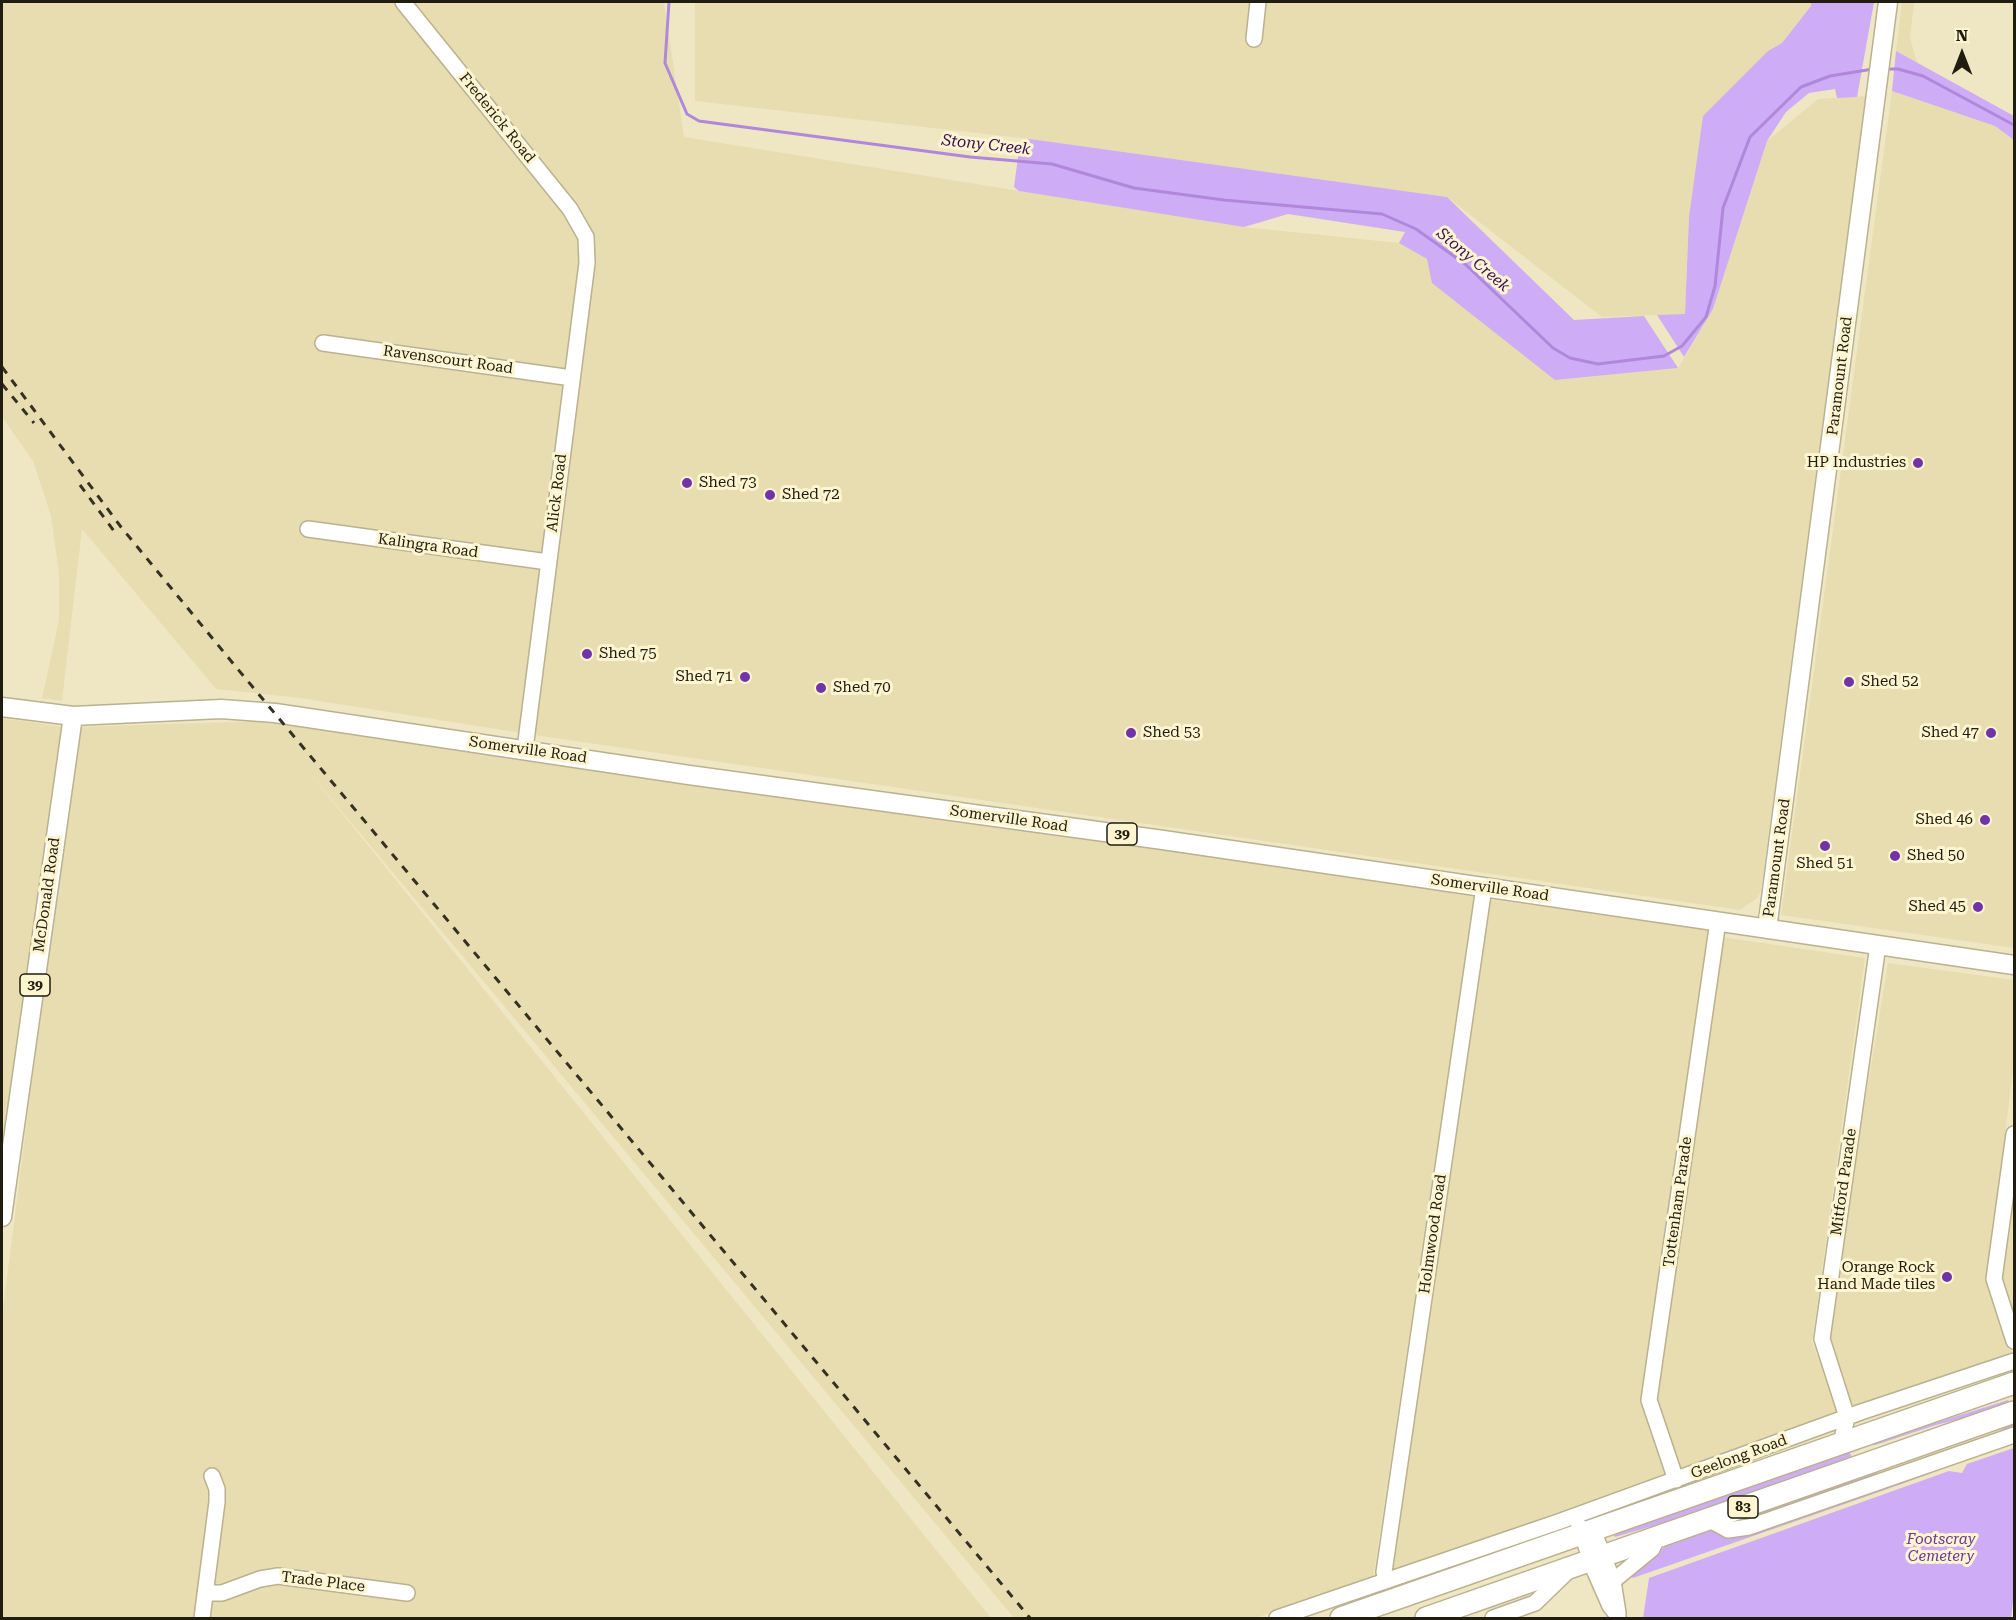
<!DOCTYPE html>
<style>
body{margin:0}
#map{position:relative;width:2016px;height:1620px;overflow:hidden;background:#efe7c3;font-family:"Roboto Serif",serif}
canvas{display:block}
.frame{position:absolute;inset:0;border:3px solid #201d10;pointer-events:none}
.north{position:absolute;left:1932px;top:24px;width:60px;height:60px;-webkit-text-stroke:4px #fdf4d0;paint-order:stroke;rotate:0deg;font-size:16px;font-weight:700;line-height:24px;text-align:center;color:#201d10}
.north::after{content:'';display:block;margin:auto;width:21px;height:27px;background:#201d10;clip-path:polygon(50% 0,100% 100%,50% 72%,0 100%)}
</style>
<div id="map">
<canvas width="2016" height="1620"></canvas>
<div class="frame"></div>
<div class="north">N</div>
</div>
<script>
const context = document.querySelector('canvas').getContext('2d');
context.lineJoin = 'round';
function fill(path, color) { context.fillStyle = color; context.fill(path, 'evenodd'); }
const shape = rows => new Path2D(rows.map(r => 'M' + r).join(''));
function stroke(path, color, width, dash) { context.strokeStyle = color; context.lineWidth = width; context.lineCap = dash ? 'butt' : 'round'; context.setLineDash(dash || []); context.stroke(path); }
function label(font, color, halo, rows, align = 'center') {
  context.font = font + ' "Roboto Serif",serif'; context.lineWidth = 6; context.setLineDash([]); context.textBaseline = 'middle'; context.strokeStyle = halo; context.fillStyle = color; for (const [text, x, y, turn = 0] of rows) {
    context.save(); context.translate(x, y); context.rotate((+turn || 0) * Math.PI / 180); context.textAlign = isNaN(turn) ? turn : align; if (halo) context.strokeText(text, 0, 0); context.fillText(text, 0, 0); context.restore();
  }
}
fill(shape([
 [2,2,664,2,684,137,1244,227,1399,243,1427,259,1555,380,1678,368,1713,309,1767,141,1818,99,1866,96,1761,891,1757,898,1740,910,541,736,300,698,216,689,82,529,62,701,42,698,59,620,59,573,51,516,33,461,2,417],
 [695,2,1811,2,1811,6,1782,43,1768,51,1689,217,1685,314,1602,317,1447,197,1030,139,695,101],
 [1902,2,1914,2,1910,38,1917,63,1896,51],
 [1892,91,1995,126,2014,140,2014,948,1781,915],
 [2,718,71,728,2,1194],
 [266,721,1475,894,1373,1579,1255,1618,1014,1618,304,766,991,1618,2,1618,2,1317,77,727],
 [1485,899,1712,929,1642,1403,1666,1473,1389,1573],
 [1721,937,1865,958,1812,1342,1841,1418,1682,1471,1654,1400],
 [1888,963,2014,980,2014,1060,1988,1281,2011,1353,1850,1409,1827,1336],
 [2014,1178,2014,1324,2000,1277]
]), '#e7ddb1');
fill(shape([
 [1811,2,1874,2,1857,97,1837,98,1835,89,1809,93,1786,112,1767,141,1713,309,1684,357,1657,315,1685,314,1689,217,1703,116,1768,51,1782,43,1811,6],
 [1896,51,2014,116,2014,140,1995,126,1892,91],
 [1030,139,1447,197,1574,320,1644,316,1678,368,1555,380,1432,283,1427,259,1399,243,1405,232,1288,214,1244,227,1019,191,1014,187,1020,142],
 [2008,1400,2011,1404,1983,1413,1936,1425,1875,1445,1868,1444],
 [2014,1421,2014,1431,1999,1429,1878,1472,1868,1480,1738,1525,1724,1522],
 [2014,1448,2014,1594,2011,1618,1643,1618,1649,1578,1949,1471,1962,1473,1967,1464],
 [1848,1450,1852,1457,1845,1460,1704,1511,1615,1537,1613,1533],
 [1928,1472,1929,1474,1879,1492,1633,1578,1628,1573,1670,1543,1708,1529,1739,1537]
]), '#ceacf6');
stroke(shape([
 [669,2,665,63,687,114,699,121,970,157,1052,164,1134,188,1224,200,1382,214,1416,229,1465,264,1553,348,1570,358,1598,364,1664,356,1682,346,1706,317,1715,286,1723,208,1750,137,1801,87,1830,76,1873,69],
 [1885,69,1898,69,1923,76,2014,125]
]), '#b088db', 3);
const minor = shape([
 [403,2,570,209,586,237,587,263,525,749],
 [1254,39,1258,2],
 [323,343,572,378],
 [308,529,548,562],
 [2014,1134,1994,1279,2014,1341],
 [1841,1444,1847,1417,1822,1339,1878,945],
 [1676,1480,1649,1400,1718,921],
 [1708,1519,1728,1530,1749,1527,2014,1435],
 [1579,1526,1595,1572,1610,1606,1618,1616],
 [1593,1530,1613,1581,1618,1613],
 [1386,1580,1384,1572,1484,887],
 [1613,1581,1652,1549,1658,1536],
 [205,1593,222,1593,260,1579,278,1576,407,1593],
 [202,1618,217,1502,217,1489,212,1476],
 [1277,1618,1558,1522,1861,1412,2014,1361],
 [1493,1618,1535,1603,1569,1570]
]);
const major = shape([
 [2,707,73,716,221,709,275,713,689,775,1163,840,2014,965],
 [1767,929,1888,2],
 [2,1217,73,716]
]);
const highway = shape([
 [1341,1618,2014,1383],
 [1426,1618,2014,1412]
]);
stroke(minor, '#bab18f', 18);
stroke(major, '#bab18f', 21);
stroke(highway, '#bab18f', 24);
stroke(minor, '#fff', 15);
stroke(major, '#fff', 18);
stroke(highway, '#fff', 21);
stroke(shape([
 [2,367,121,527,236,667,1030,1618],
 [2,384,34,423],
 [80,485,114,531]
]), '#353122', 3, [8, 8]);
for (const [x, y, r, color] of [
 [1918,463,6,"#7333a8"],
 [687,483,6,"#7333a8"],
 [770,495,6,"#7333a8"],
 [587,654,6,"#7333a8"],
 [745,677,6,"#7333a8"],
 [1849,682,6,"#7333a8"],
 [821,688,6,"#7333a8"],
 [1131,733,6,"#7333a8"],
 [1991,733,6,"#7333a8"],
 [1985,820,6,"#7333a8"],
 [1825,846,6,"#7333a8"],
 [1895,856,6,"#7333a8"],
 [1978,907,6,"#7333a8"],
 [1947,1277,6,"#7333a8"]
]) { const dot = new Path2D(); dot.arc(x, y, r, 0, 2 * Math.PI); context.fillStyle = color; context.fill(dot); stroke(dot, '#fdf4d0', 2); }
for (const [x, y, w] of [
 [1122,834,30],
 [35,985,30],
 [1743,1507,30]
]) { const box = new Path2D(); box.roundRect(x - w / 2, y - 11, w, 22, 4.5); context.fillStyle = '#fdf4d0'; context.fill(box); stroke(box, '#201d10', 1.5); }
label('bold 14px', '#201d10', null, [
 ["39",1122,834],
 ["39",35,985],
 ["83",1743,1507]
]);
label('15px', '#201d10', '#fdf4d0', [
 ["Frederick Road",497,118,51],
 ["Ravenscourt Road",448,360,8],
 ["Paramount Road",1840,376,-83],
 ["Alick Road",557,493,-83],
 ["Kalingra Road",428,546,8],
 ["Somerville Road",528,750,8],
 ["Somerville Road",1009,819,8],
 ["Paramount Road",1777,858,-82],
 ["Somerville Road",1490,888,8],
 ["McDonald Road",47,895,-82],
 ["Mitford Parade",1844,1182,-82],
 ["Tottenham Parade",1678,1202,-82],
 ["Holmwood Road",1433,1234,-82],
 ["Geelong Road",1739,1457,-20],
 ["Trade Place",323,1582,7]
]);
label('15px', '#201d10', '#fdf4d0', [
 ["HP Industries",1906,463,"right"],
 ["Shed 73",699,483],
 ["Shed 72",782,495],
 ["Shed 75",599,654],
 ["Shed 71",733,677,"right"],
 ["Shed 52",1861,682],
 ["Shed 70",833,688],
 ["Shed 53",1143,733],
 ["Shed 47",1979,733,"right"],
 ["Shed 46",1973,820,"right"],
 ["Shed 50",1907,856],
 ["Shed 51",1825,864,"center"],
 ["Shed 45",1966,907,"right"],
 ["Orange Rock",1935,1268,"right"],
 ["Hand Made tiles",1935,1285,"right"]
], 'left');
label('italic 15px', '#6a3798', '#fdf4d0', [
 ["Footscray",1941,1540],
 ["Cemetery",1941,1557]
]);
label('italic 16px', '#380e58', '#fdf4d0', [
 ["Stony Creek",986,145,6],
 ["Stony Creek",1473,260,40]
]);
</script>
